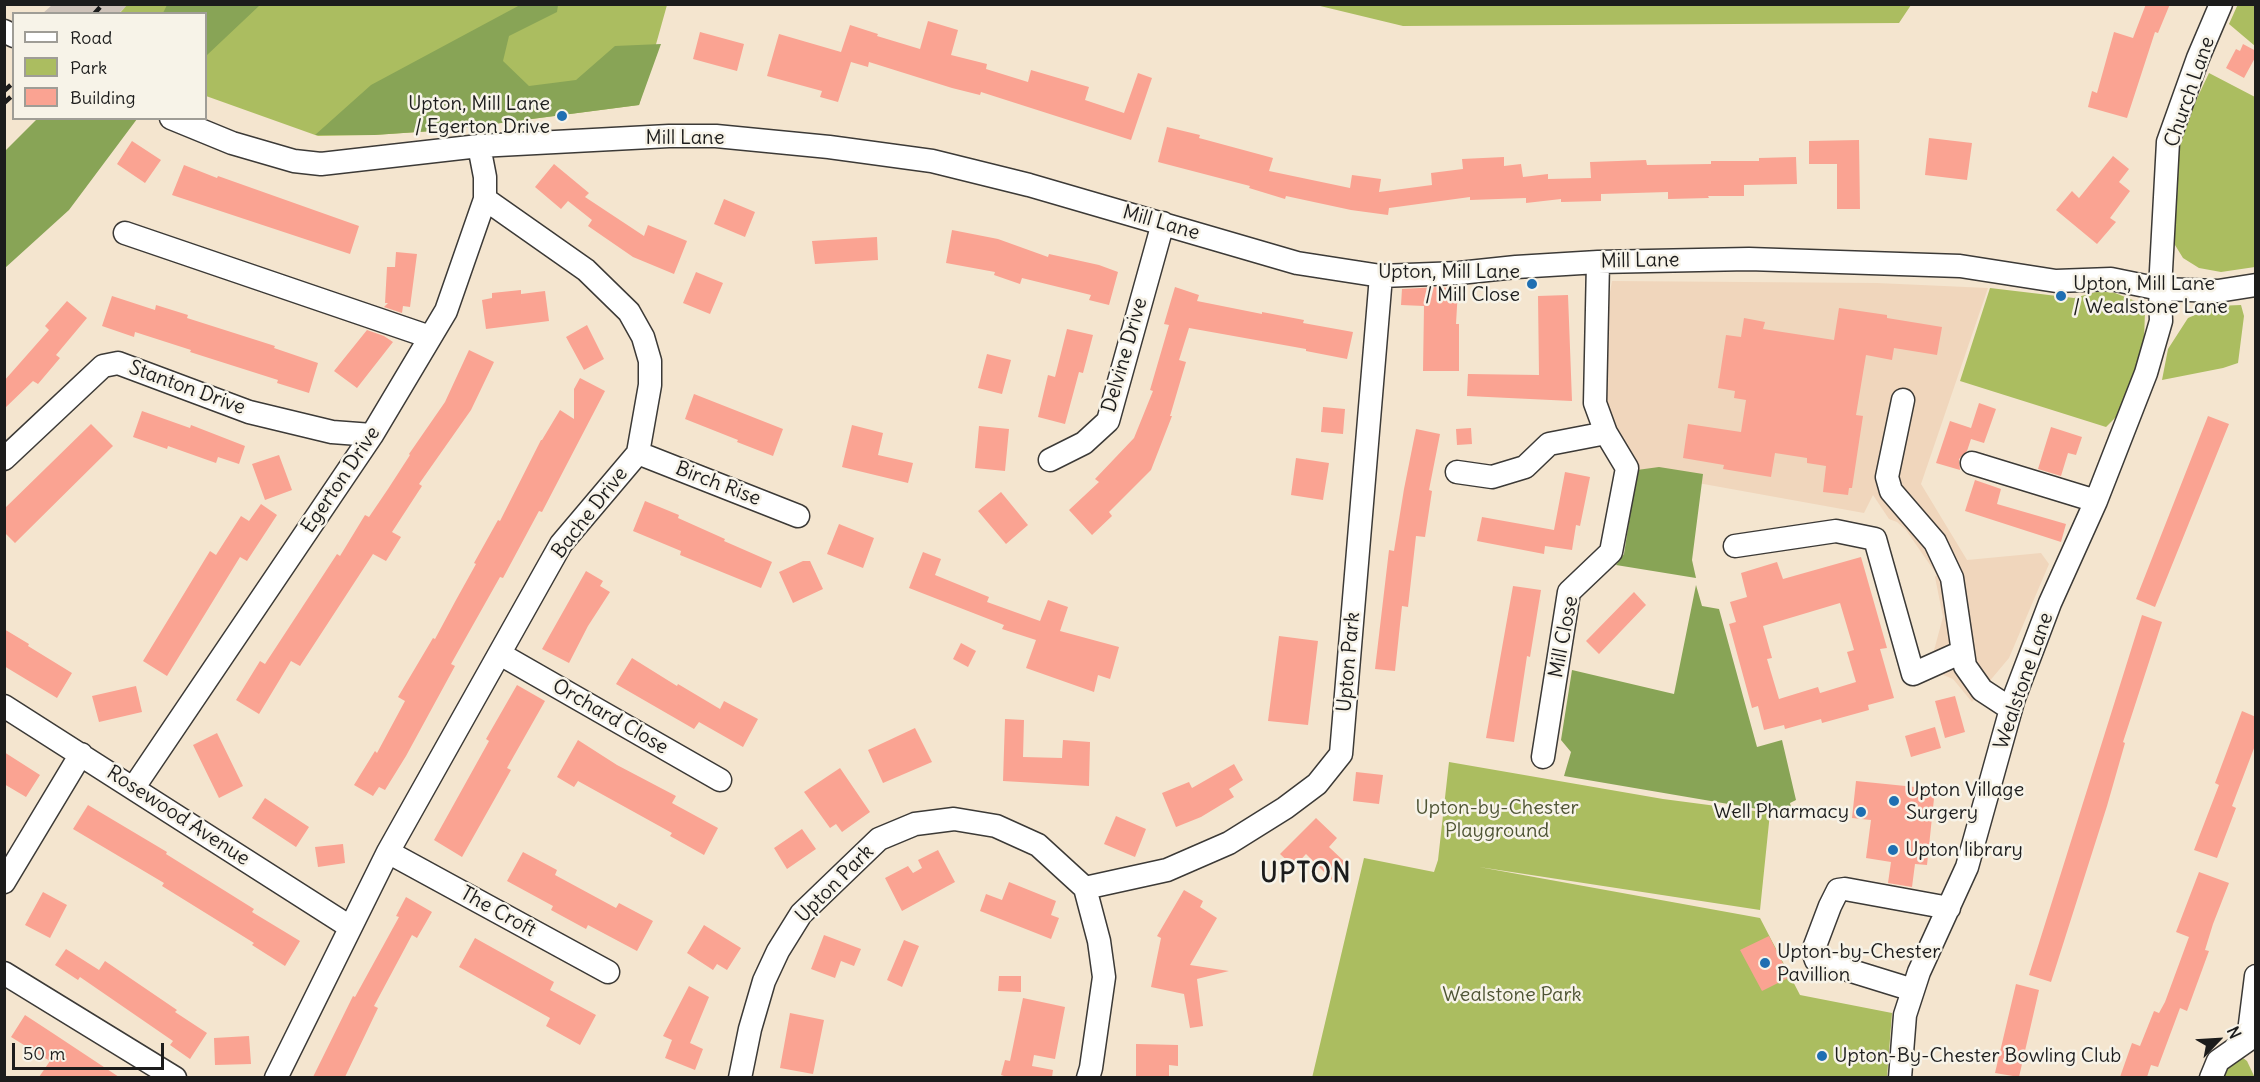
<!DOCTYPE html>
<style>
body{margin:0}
#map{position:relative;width:2260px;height:1082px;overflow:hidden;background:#f4e5cf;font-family:Delius,sans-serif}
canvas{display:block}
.frame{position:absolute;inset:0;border:6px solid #1c1c1c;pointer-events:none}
.legend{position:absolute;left:12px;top:12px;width:195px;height:108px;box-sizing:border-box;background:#f7f3e8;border:2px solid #9f9d96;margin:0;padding:8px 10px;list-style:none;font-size:18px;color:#1c1c1c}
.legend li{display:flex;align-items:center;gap:12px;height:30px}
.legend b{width:30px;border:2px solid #9f9d96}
.north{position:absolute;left:2188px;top:1010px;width:60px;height:60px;-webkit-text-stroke:4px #f7f3e8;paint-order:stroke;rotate:65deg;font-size:16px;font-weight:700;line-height:24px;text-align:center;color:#1c1c1c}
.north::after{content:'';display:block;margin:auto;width:21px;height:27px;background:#1c1c1c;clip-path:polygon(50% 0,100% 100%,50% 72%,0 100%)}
.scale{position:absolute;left:12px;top:1043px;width:152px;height:27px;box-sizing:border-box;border:3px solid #1c1c1c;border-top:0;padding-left:8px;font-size:18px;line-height:21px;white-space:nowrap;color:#1c1c1c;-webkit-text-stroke:4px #f7f3e8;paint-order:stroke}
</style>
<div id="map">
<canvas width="2260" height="1082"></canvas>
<div class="frame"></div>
<ul class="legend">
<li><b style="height:8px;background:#fff"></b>Road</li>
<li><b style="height:16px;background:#abbd60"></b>Park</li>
<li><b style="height:16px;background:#faa392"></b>Building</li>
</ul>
<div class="north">N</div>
<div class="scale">50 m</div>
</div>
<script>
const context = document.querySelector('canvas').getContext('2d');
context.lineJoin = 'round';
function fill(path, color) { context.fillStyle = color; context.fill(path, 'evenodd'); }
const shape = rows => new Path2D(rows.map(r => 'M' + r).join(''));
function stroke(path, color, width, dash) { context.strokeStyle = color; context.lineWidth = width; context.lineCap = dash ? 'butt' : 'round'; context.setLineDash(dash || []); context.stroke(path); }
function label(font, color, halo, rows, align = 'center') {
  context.font = font + ' Delius,sans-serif'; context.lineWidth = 5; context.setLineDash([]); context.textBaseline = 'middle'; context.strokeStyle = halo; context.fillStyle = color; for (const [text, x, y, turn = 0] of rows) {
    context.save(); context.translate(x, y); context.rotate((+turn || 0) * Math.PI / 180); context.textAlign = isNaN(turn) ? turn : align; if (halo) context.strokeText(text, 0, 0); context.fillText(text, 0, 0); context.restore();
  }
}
fill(shape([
 [1612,281,1877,283,1988,288,1921,484,1967,560,2041,553,2049,564,2009,658,1972,702,1953,679,1929,669,1943,617,1935,577,1937,575,1906,530,1897,522,1889,519,1873,495,1864,513,1698,483,1633,473,1604,407,1604,325]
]), '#f0d6bc');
fill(shape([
 [52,5,128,5,119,13,42,14]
]), '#cec2b9');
fill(shape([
 [128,4,667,5,639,105,447,130,374,135,318,136,206,96,206,14,119,14],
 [2238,4,2255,5,2255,46,2229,24],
 [1316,5,1911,5,1899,23,1403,26],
 [2209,73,2255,97,2255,267,2221,272,2199,268,2183,258,2175,245,2173,202,2175,153,2191,111],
 [1990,288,2074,298,2100,291,2115,293,2138,302,2145,311,2144,341,2131,382,2118,415,2106,427,1960,381],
 [2241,305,2244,316,2238,363,2223,368,2162,380,2168,349,2188,318,2216,306],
 [1449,762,1663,799,1770,813,1760,910,1479,867,1760,918,1800,995,1892,1013,1887,1077,1312,1078,1364,858,1434,872,1438,860],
 [2239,1055,2247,1061,2255,1078,2218,1078]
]), '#abbd60');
fill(shape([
 [167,5,167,4,260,5,206,56,206,14,163,13],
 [520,5,558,5,557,12,509,36,503,61,529,86,576,80,615,46,661,44,639,105,447,130,374,135,315,135,371,85],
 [37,119,137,119,69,210,5,268,5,151],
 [1659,467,1703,474,1692,560,1696,578,1616,565,1624,554,1637,470],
 [1696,585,1702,606,1719,609,1757,747,1782,740,1796,800,1790,803,1793,815,1564,776,1571,752,1561,740,1572,670,1674,694]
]), '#88a456');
fill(shape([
 [2146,4,2170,4,2158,33,2155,32,2127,118,2088,107,2092,91,2097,93,2114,32,2133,38],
 [928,21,958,30,951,55,987,64,986,69,1028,82,1031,70,1089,87,1085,100,1124,113,1138,73,1152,78,1131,140,981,92,980,95,952,88,869,62,868,67,851,62,838,102,820,97,822,91,767,76,779,34,841,52,850,25,878,34,877,36,920,49],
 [700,32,744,44,737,71,693,59],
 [2243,44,2256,51,2256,56,2244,78,2226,68,2236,49,2240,51],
 [1167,127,1200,135,1199,138,1273,158,1269,171,1350,188,1352,175,1381,179,1379,192,1432,185,1431,173,1463,169,1462,159,1504,157,1504,166,1521,164,1523,177,1548,174,1548,179,1591,178,1590,162,1646,160,1647,165,1711,164,1711,161,1759,161,1759,158,1796,157,1797,184,1744,185,1744,196,1708,196,1709,198,1668,199,1668,192,1601,194,1601,201,1561,202,1561,199,1526,203,1526,198,1470,200,1470,197,1389,208,1388,215,1351,210,1286,196,1285,199,1249,188,1250,186,1158,162],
 [1929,138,1972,143,1967,180,1925,175],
 [1859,140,1860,209,1837,209,1837,164,1809,164,1809,141],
 [132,141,161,160,145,183,117,164],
 [2113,156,2129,169,2119,182,2130,191,2110,218,2116,222,2097,244,2056,210,2072,191,2079,198],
 [554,164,589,193,585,197,644,236,648,225,687,241,674,274,633,257,588,226,592,220,568,201,561,209,535,187],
 [184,165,217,178,218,176,359,226,350,254,172,195],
 [724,199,755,212,745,237,714,224],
 [952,230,998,239,1048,257,1049,254,1099,265,1118,272,1109,305,1089,300,1091,295,1022,278,1020,284,994,275,995,272,946,263],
 [877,237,878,260,815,264,812,241],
 [396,252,417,254,410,307,403,306,402,313,384,307,388,303,385,303,387,267,395,267],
 [696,272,723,283,710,314,683,303],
 [1175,287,1199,295,1197,301,1262,314,1262,312,1304,320,1303,323,1353,332,1347,359,1306,351,1306,349,1189,328,1179,360,1186,362,1170,416,1172,416,1151,470,1109,512,1112,516,1092,535,1069,510,1099,482,1095,479,1134,438,1153,391,1150,390,1169,325,1164,324],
 [1438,287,1458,289,1456,324,1459,324,1459,371,1423,371,1424,306,1401,305,1402,289],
 [521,290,521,294,545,291,549,321,486,329,482,300,492,298,492,293],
 [1568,295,1572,401,1467,396,1468,374,1539,375,1538,296],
 [112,296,155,310,156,305,188,315,187,318,275,346,274,348,318,363,309,393,277,383,278,380,190,352,191,350,135,332,134,337,102,326],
 [67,301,87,318,56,355,60,358,38,384,33,381,4,409,4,381,49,330,45,326],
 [1839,308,1887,315,1887,318,1942,327,1937,355,1894,348,1892,360,1866,355,1856,415,1863,416,1852,488,1849,488,1848,495,1823,492,1826,466,1807,463,1807,458,1775,453,1771,477,1723,469,1724,465,1683,458,1688,424,1741,432,1746,400,1734,398,1735,391,1718,388,1726,335,1741,337,1744,318,1765,322,1763,329,1834,340],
 [587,325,604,359,584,370,566,337],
 [1067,329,1093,335,1083,373,1079,372,1065,424,1038,417,1048,375,1055,377],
 [367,330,384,336,393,342,357,388,334,371],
 [469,350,494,362,471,410,419,484,422,486,392,532,401,537,386,561,373,554,300,666,291,661,259,714,236,700,260,661,265,664,337,554,340,556,365,515,369,517,388,489,410,455,409,454,445,402],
 [987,354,1011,360,1002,394,978,388],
 [580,378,605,391,542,512,539,511,503,578,500,577,451,664,455,666,406,756,385,790,379,787,373,796,354,785,375,751,377,753,405,701,398,697,433,638,435,639,456,600,476,564,474,563,498,520,500,521,541,440,542,440,560,410,574,419,574,389],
 [694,394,783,429,773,456,737,442,738,440,685,419],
 [1979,403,1996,409,1984,443,1971,439,1967,451,1959,459,1960,470,1936,463,1950,421,1971,428],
 [1323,407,1345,409,1343,434,1321,432],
 [142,411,190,428,191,425,245,446,239,464,218,457,216,463,168,446,167,449,133,437],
 [2208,416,2229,424,2155,607,2136,599],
 [91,424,113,446,15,543,4,532,4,509],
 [852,425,883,433,878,455,913,463,908,483,842,467],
 [979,426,1009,429,1005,471,975,468],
 [2051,427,2082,437,2076,455,2068,453,2061,476,2038,469],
 [1471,428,1472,444,1457,445,1456,429],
 [1416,429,1440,434,1429,490,1432,491,1425,537,1416,536,1408,607,1402,606,1395,671,1375,669,1389,550,1394,551,1404,489],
 [279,455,292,490,265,500,252,464],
 [1296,458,1329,463,1323,500,1291,495],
 [1565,472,1590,477,1580,526,1576,525,1572,550,1545,546,1544,554,1477,541,1482,517,1554,530],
 [1975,480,2001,489,1997,504,2066,524,2061,542,1965,511],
 [1001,492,1028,525,1006,544,978,511],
 [645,501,679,515,678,518,725,539,724,541,772,562,761,588,680,555,681,551,633,531],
 [261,504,277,515,247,561,240,557,167,676,143,661,210,551,216,555,241,516,249,521],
 [839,524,874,538,863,568,827,554],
 [923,552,941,559,935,575,989,597,987,602,1040,621,1048,600,1068,607,1060,631,1119,647,1110,679,1098,675,1094,692,1026,668,1036,640,1002,629,1004,625,909,588],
 [1861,557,1887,648,1880,649,1894,698,1868,705,1869,710,1822,723,1821,719,1785,729,1784,725,1764,730,1758,706,1752,708,1729,624,1736,622,1730,602,1747,597,1741,573,1777,562,1783,579],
 [1840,603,1854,650,1847,652,1856,682,1820,693,1818,687,1779,699,1767,659,1772,658,1763,626],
 [803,561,810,561,823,589,793,603,779,572],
 [586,571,603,581,600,586,610,592,588,626,569,663,542,649],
 [1513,586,1541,590,1530,657,1527,656,1514,742,1486,738],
 [1634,592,1646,605,1599,654,1586,641],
 [2142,615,2162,622,2123,742,2125,743,2107,806,2051,982,2029,975],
 [4,629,29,644,28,646,72,673,57,698,4,666],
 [1279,636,1318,641,1308,725,1268,721],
 [961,643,976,651,968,667,953,659],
 [632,658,677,686,678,684,720,709,724,701,758,719,743,747,699,722,694,729,616,684],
 [517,685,545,701,507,768,511,770,462,857,434,840,489,741,486,739],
 [136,686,142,712,99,722,92,696],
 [1955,696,1965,732,1945,738,1935,701],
 [2242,711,2256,717,2256,743,2232,806,2236,808,2217,858,2194,850,2219,785,2215,783],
 [1005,719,1024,720,1023,757,1062,758,1063,740,1090,742,1089,786,1003,781],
 [1935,727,1941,748,1911,757,1905,736],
 [915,728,932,762,883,783,868,750],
 [217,733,243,786,219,798,193,745],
 [578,740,617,765,676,796,672,803,718,828,704,855,670,836,672,833,578,781,574,787,557,777],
 [4,752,40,775,26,797,4,784],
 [1234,764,1243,780,1229,789,1234,797,1201,817,1176,827,1162,793,1189,782,1192,788],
 [840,768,870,812,842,832,836,824,830,828,804,792],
 [1356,772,1383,775,1379,804,1353,801],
 [1856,781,1935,789,1927,865,1915,864,1912,887,1888,883,1891,862,1866,858,1871,820,1852,818],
 [265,798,309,827,296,847,252,818],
 [88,805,167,852,166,854,254,909,252,912,300,941,285,966,252,945,254,943,162,886,164,883,73,829],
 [1116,816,1146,829,1135,857,1104,844],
 [1316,818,1337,838,1329,847,1348,865,1332,880,1306,854,1294,867,1280,854],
 [802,829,816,849,787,869,774,848],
 [343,844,345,863,318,867,315,847],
 [938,850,955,882,902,911,885,878,908,866,913,873,922,868,918,860],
 [523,852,557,870,555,875,616,908,619,903,653,921,637,951,588,925,586,929,551,910,553,906,507,881],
 [2199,872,2229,883,2213,924,2205,950,2209,951,2187,1011,2180,1008,2158,1067,2151,1065,2147,1077,2120,1077,2132,1043,2140,1046,2154,1011,2159,1013,2165,1002,2189,937,2176,932],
 [1009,882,1056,901,1051,915,1059,918,1051,939,980,911,986,894,1002,900],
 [1184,890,1203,901,1200,907,1217,918,1190,965,1229,971,1197,979,1203,1026,1190,1028,1184,994,1151,987,1161,938,1157,936],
 [43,892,67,905,50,938,25,925],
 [406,897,432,912,417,938,412,935,374,1006,378,1008,345,1077,313,1077,353,996,355,997,399,917,396,916],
 [704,925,741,948,727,970,717,964,713,970,687,953],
 [824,935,861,949,854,966,841,961,835,978,811,969],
 [1769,936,1790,977,1762,991,1740,950],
 [475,938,554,982,550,990,596,1015,580,1045,546,1026,550,1018,459,967],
 [904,940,919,946,902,987,887,980],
 [66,949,99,970,105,961,177,1010,175,1012,207,1033,190,1059,170,1045,173,1041,80,977,78,980,55,965],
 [999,976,1021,976,1021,992,998,991],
 [2016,984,2039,990,2019,1077,1995,1073],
 [689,986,709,997,690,1043,703,1049,695,1070,665,1058,672,1040,663,1036],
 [1023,998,1065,1007,1055,1059,1034,1055,1032,1066,1053,1070,1052,1077,1007,1077,1001,1075,1005,1060,1010,1061],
 [790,1013,824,1020,813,1074,780,1068],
 [25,1015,51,1032,119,1077,39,1077,50,1061,11,1037],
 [249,1036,251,1064,215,1065,214,1038],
 [1136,1044,1178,1045,1178,1066,1169,1065,1169,1077,1136,1077]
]), '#faa392');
const minor = shape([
 [4,31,14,36],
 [171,118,232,143,294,161,321,164,479,146,669,136,716,136,829,147,932,161,1029,185,1297,263,1381,276,1459,273,1516,267,1598,262,1749,259,1960,266,2056,281,2111,279,2160,289,2218,291,2256,285],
 [125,233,430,337],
 [1903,400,1887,477,1891,491,1935,542,1952,578,1965,666,1982,690,2011,709],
 [638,453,798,516],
 [4,459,103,366,118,363,249,412,332,432,372,435],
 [1050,460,1084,443,1108,421,1163,223],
 [1972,463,2096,501],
 [1457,472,1492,477,1525,467,1549,444,1606,433],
 [1735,546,1836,531,1875,539,1913,674,1962,652],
 [500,654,720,780],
 [4,706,350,927],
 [1543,757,1569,592,1611,552,1627,468,1606,433,1595,403,1598,262],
 [134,787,372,435,446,311,485,199,485,177,479,146],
 [388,852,608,972],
 [4,882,81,754],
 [1085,888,1167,870,1229,843,1285,808,1317,784,1341,754,1381,276],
 [4,973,175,1078],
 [1913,990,1816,960,1813,951,1830,906,1838,890,1845,889,1949,908],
 [276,1078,388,852,561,544,638,453,650,385,650,361,643,337,629,312,586,270,485,199],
 [740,1078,750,1029,764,981,778,951,801,914,879,839,915,824,954,819,996,826,1038,845,1085,888,1099,941,1104,977,1091,1068,1088,1078],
 [1900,1078,1905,1015,1919,972,1967,867,2014,698,2050,603,2096,501,2146,373,2161,321,2160,289,2168,142,2198,58,2221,4],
 [2211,1078,2218,1061,2248,1040,2256,976]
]);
stroke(minor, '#3c3a37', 25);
stroke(minor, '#fff', 22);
stroke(shape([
 [94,14,103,4],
 [4,91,14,82],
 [4,103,14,94]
]), '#1c1c1c', 4.5, [9, 4.5]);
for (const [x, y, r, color] of [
 [562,116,6,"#1f6fb2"],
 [1532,284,6,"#1f6fb2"],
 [2061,296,6,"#1f6fb2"],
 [1894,801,6,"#1f6fb2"],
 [1861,812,6,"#1f6fb2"],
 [1893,850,6,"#1f6fb2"],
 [1765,963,6,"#1f6fb2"],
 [1822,1056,6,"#1f6fb2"]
]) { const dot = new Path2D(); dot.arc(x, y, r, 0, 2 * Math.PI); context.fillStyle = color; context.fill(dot); stroke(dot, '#f7f3e8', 2); }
label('20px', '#1c1c1c', '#f7f3e8', [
 ["Church Lane",2190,92,-71],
 ["Mill Lane",685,138],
 ["Mill Lane",1161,223,16],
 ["Mill Lane",1640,261,-1],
 ["Delvine Drive",1125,355,-74],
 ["Stanton Drive",187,388,20],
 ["Egerton Drive",341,480,-56],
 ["Birch Rise",718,484,21],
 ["Bache Drive",590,513,-52],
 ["Mill Close",1564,637,-79],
 ["Upton Park",1349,662,-85],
 ["Wealstone Lane",2024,681,-71],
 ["Orchard Close",610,717,30],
 ["Rosewood Avenue",178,816,33],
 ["Upton Park",835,884,-45],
 ["The Croft",498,912,29]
]);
label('20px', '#1c1c1c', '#f7f3e8', [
 ["Upton, Mill Lane",550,104,"right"],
 ["/ Egerton Drive",550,127,"right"],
 ["Upton, Mill Lane",1520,272,"right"],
 ["/ Mill Close",1520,295,"right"],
 ["Upton, Mill Lane",2073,284],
 ["/ Wealstone Lane",2073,307],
 ["Upton Village",1906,790],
 ["Surgery",1906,813],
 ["Well Pharmacy",1849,812,"right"],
 ["Upton library",1905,850],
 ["Upton-by-Chester",1777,952],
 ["Pavillion",1777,975],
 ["Upton-By-Chester Bowling Club",1834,1056]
], 'left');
label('20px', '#4e5434', '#f7f3e8', [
 ["Upton-by-Chester",1497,808],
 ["Playground",1497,831],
 ["Wealstone Park",1512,995]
]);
context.letterSpacing = '1.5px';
label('bold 26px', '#1c1c1c', '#f7f3e8', [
 ["UPTON",1306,875]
]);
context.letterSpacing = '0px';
</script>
